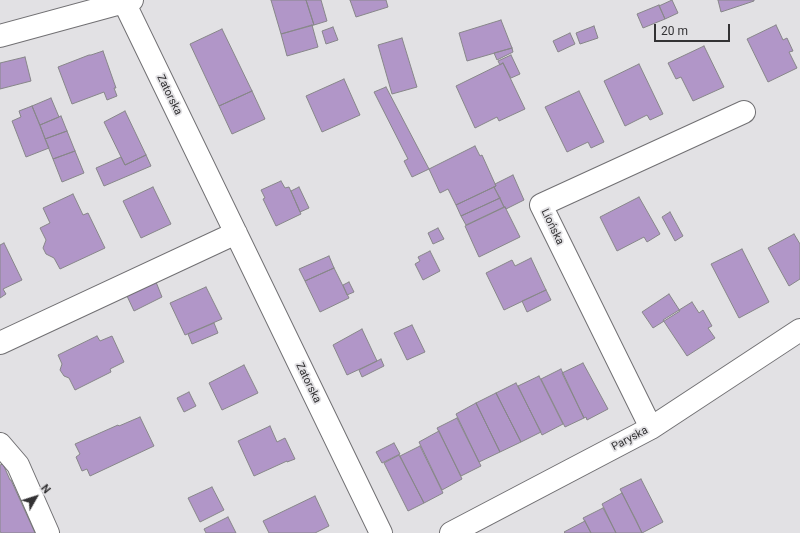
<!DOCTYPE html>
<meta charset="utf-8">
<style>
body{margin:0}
#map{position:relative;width:800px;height:533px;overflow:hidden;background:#e2e1e4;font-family:Roboto,sans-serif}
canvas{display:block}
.north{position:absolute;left:16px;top:477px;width:40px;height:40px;-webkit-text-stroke:3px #e2e1e4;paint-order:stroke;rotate:51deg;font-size:11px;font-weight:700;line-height:16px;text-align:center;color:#333234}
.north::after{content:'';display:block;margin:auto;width:14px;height:18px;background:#333234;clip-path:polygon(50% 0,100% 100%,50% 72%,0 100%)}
.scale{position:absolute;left:654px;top:24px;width:76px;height:18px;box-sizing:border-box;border:2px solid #333234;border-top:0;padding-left:5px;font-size:12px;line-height:14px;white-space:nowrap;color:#333234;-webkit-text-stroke:3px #e2e1e4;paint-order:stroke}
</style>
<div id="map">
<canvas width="800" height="533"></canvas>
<div class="north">N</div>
<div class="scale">20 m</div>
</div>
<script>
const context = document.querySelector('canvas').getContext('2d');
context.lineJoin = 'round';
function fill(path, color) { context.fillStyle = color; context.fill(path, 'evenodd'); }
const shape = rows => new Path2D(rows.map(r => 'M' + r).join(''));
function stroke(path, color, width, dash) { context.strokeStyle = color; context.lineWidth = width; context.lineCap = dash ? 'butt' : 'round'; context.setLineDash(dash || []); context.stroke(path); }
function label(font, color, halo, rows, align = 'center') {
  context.font = font + ' Roboto,sans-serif'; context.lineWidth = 3.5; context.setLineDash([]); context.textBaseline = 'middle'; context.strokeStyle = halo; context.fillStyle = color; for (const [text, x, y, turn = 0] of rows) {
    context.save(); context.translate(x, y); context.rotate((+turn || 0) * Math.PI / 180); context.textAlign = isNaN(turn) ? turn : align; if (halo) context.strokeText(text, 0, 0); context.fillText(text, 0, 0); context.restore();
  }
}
const building = shape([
 [271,0,306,0,314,25,281,34,271,0],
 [306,0,321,0,327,21,314,25,306,0],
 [350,0,386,0,388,7,356,17,350,0],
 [672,0,678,13,665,19,659,6,672,0],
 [718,0,754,0,754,1,721,12,718,0],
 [659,5,665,19,643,28,637,14,659,5],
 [501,20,512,48,467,61,459,33,501,20],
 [312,25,318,47,287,56,281,34,312,25],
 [776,25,783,40,787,38,793,51,789,52,797,68,768,82,747,39,776,25],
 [594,26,598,38,580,44,576,33,594,26],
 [333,27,338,40,326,44,322,31,333,27],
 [222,29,252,91,219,106,190,44,222,29],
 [570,33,575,44,558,52,553,41,570,33],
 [402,38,417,87,392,94,378,45,402,38],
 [704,46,724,87,693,101,681,77,676,79,668,63,704,46],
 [512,48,513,52,497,60,494,53,512,48],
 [103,51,116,88,114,88,117,96,107,100,104,92,72,104,58,67,89,55,91,55,103,51],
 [511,55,520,74,511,78,503,63,500,65,498,61,511,55],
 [25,57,31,81,0,89,0,63,25,57],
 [503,63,525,109,499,121,497,117,475,128,456,86,503,63],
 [639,64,663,114,650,120,647,115,625,126,604,81,639,64],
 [344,79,360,115,322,132,306,96,344,79],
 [386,87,429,169,412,177,404,161,408,159,374,92,386,87],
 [252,91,265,119,232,134,219,106,252,91],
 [579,91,604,142,591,148,588,142,567,152,545,107,579,91],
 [51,98,59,117,40,125,32,106,51,98],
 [32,106,49,148,26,157,12,121,21,117,19,111,32,106],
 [125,111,146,155,125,165,104,122,125,111],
 [61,116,67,131,45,139,40,125,61,116],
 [67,131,75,151,53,159,45,139,67,131],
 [475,146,480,156,482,155,496,186,456,205,448,189,440,193,429,169,475,146],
 [75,151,84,173,62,182,53,159,75,151],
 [146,155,151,166,104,186,96,168,121,157,125,165,146,155],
 [513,175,524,200,506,209,505,207,504,207,494,187,496,186,495,184,513,175],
 [281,181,285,188,289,187,301,214,276,226,263,199,265,198,261,190,281,181],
 [153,187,171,224,141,238,123,201,153,187],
 [299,187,309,208,300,212,291,191,299,187],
 [494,187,500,198,461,216,456,205,494,187],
 [73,194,83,215,88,213,105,248,60,269,54,258,46,254,43,248,46,240,40,228,50,223,43,208,73,194],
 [639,197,660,234,647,242,644,237,617,251,600,217,639,197],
 [500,198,504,207,466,225,461,216,500,198],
 [505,207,520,237,479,257,465,226,505,207],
 [670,212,683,236,675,241,662,217,670,212],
 [438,228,444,239,433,244,428,233,438,228],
 [794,234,800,244,800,279,789,286,768,248,794,234],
 [4,243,22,280,3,289,6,294,0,298,0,245,4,243],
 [742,249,769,302,739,318,711,264,742,249],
 [430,251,440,271,423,280,415,264,420,261,418,257,430,251],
 [329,256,334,268,305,281,299,269,329,256],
 [531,258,546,290,504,310,486,273,512,260,515,266,531,258],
 [334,268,349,298,320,312,305,281,334,268],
 [156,282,162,297,134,311,127,296,156,282],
 [349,282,354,292,347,295,343,285,349,282],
 [206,287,222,319,185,335,170,303,206,287],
 [546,290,551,300,527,312,522,301,546,290],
 [669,294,680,311,653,328,642,312,669,294],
 [692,302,699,313,703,310,712,326,708,328,715,338,687,356,663,320,692,302],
 [214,323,218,333,192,344,188,334,214,323],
 [412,325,425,352,407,360,394,333,412,325],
 [362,329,377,361,347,375,333,345,362,329],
 [97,336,100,341,112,336,124,362,110,369,111,372,75,390,69,378,64,376,60,370,62,364,58,355,97,336],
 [381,359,384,366,362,377,359,370,381,359],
 [583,363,608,409,587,420,586,417,584,418,562,373,583,363],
 [244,365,258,393,222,410,209,383,244,365],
 [561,369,584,418,565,427,541,379,561,369],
 [539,376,563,424,542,435,518,386,539,376],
 [516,383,541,432,521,442,496,393,516,383],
 [189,392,196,406,184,412,177,398,189,392],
 [496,393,521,442,500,452,476,403,496,393],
 [476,403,500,452,479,462,456,414,476,403],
 [140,417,154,446,90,476,87,469,82,471,76,457,80,454,75,444,118,425,119,426,140,417],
 [457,418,481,466,461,476,437,428,457,418],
 [270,426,277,442,285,438,295,459,287,462,287,461,254,476,238,441,270,426],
 [439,431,462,479,442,490,419,442,439,431],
 [394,443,400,454,382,463,376,452,394,443],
 [420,446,443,493,424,503,400,456,420,446],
 [399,455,424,503,408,511,384,463,399,455],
 [3,464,10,480,11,480,35,533,1,533,0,531,0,465,3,464],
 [641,479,663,522,642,533,620,489,641,479],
 [212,487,224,510,200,522,188,498,212,487],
 [622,493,636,520,642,533,616,533,602,504,622,493],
 [315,496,329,526,315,533,269,533,263,521,315,496],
 [603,508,616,533,591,533,583,518,603,508],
 [228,517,236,533,206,533,204,529,228,517],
 [585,521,591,533,565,533,564,532,585,521]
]);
fill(building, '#b196c8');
stroke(building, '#878689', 1);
const minor = shape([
 [123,0,381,533],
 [0,36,132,0],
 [0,343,236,233],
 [651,428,541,205,744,112],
 [0,444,18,465,48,533],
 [451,533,651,428,800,330]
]);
stroke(minor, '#717073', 24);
stroke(minor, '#fff', 22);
label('11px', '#333234', '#e2e1e4', [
 ["Zatorska",169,95,64],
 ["Liońska",552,227,64],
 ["Zatorska",308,383,64],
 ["Paryska",630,439,-28]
]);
</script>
